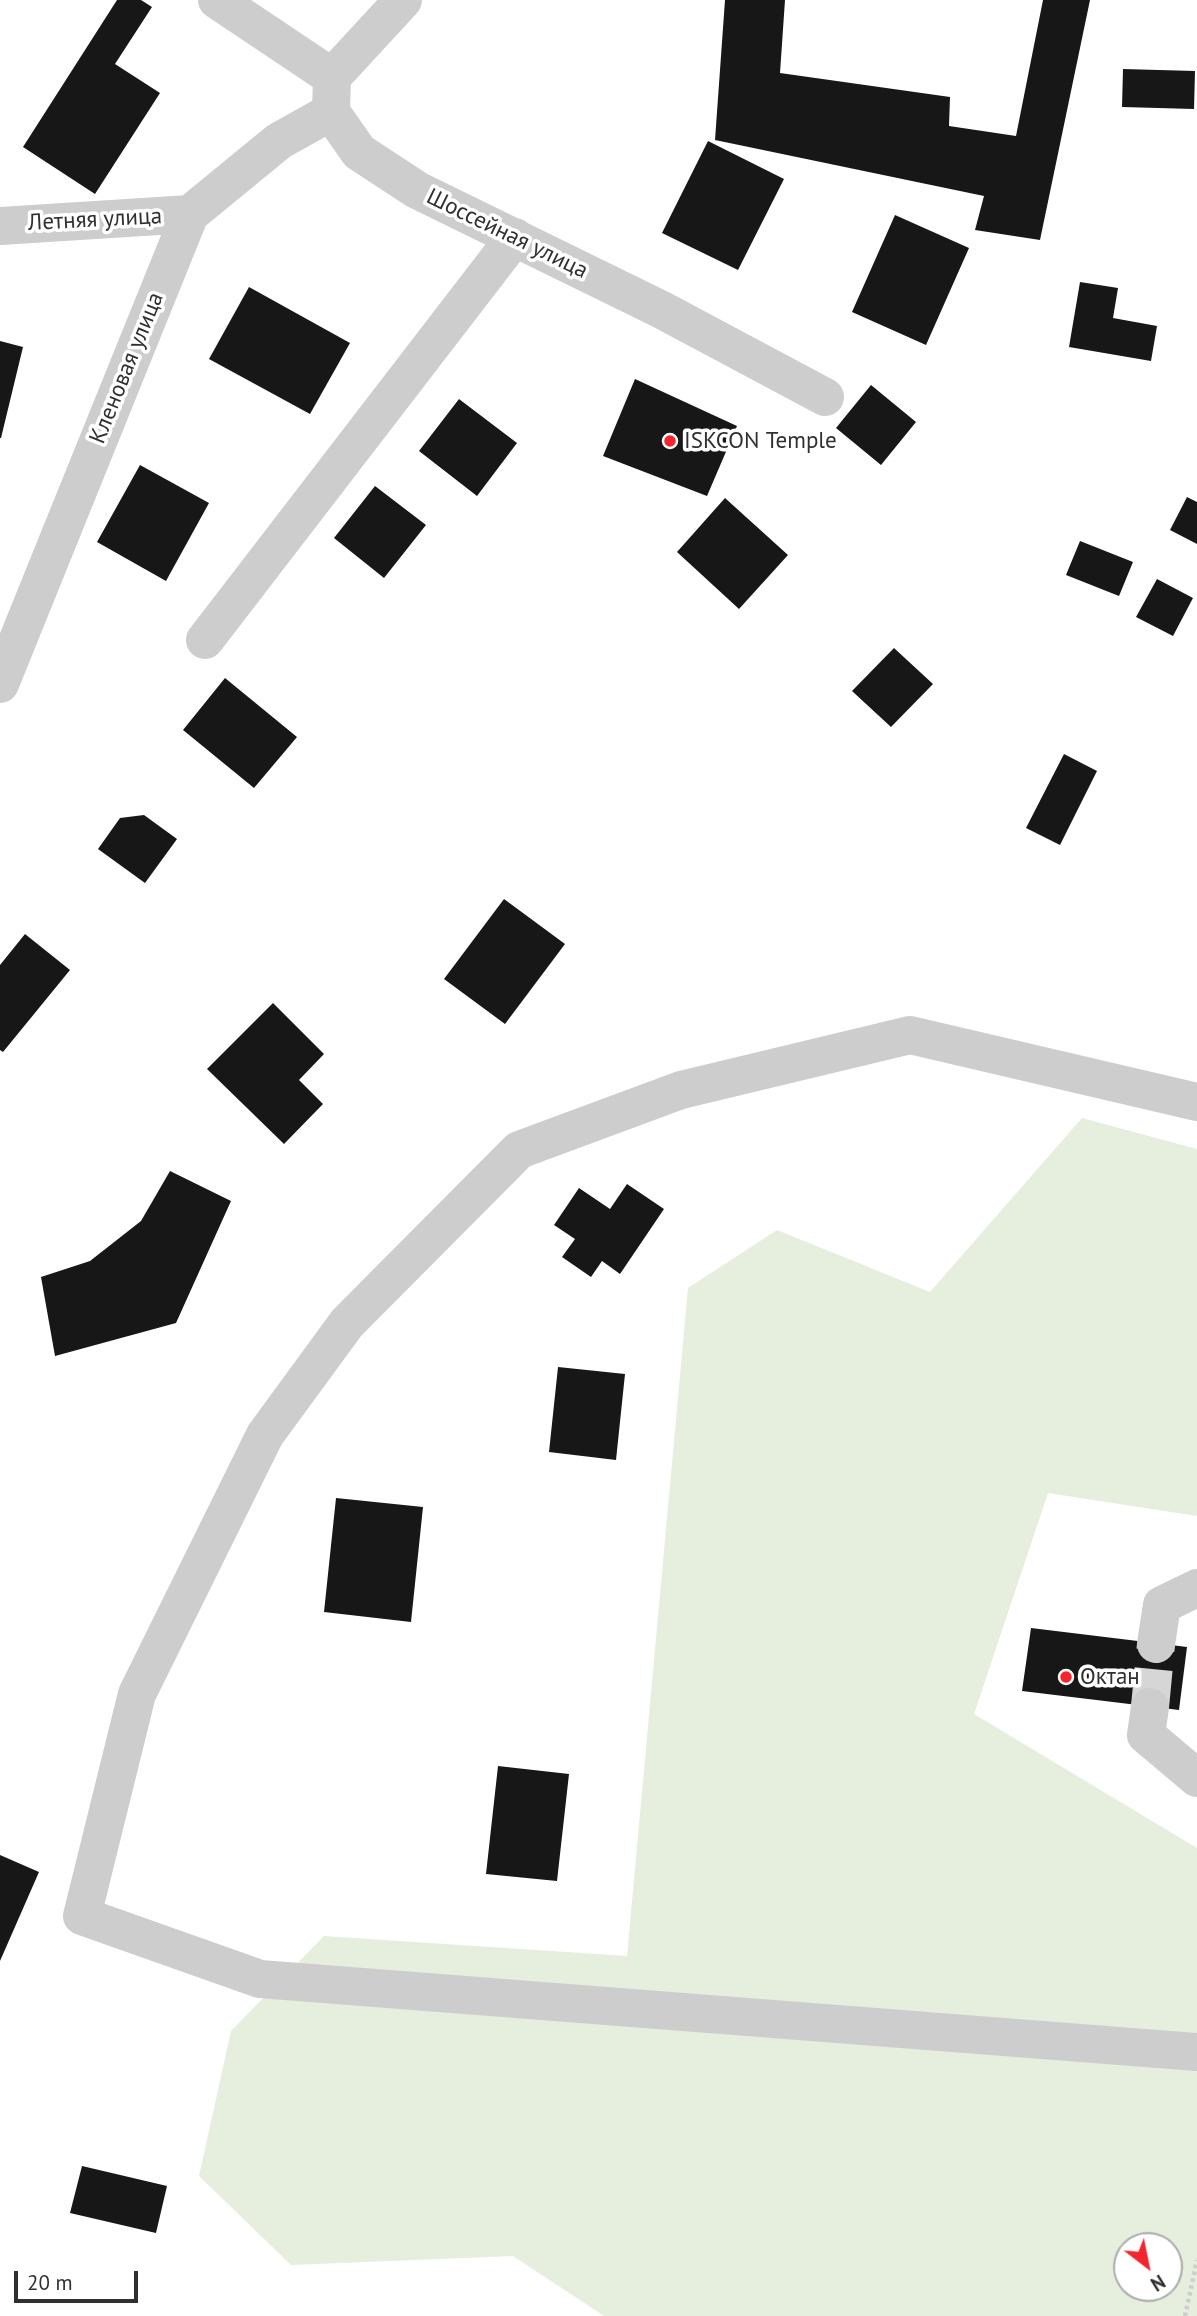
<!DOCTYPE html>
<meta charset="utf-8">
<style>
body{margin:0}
#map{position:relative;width:1197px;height:2316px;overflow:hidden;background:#fff;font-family:"PT Sans",sans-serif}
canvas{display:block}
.north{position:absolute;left:1113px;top:2232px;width:70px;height:70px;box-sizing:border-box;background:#fff;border:2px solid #acacac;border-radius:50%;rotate:148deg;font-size:19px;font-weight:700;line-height:28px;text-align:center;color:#303030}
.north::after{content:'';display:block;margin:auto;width:24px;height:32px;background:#f3262f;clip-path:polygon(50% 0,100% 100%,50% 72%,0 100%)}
.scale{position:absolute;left:14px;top:2271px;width:124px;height:32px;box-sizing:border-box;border:4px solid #303030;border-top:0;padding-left:9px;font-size:21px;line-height:24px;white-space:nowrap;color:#303030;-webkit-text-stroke:5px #fff;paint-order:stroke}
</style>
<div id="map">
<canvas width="1197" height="2316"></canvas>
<div class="north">N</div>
<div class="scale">20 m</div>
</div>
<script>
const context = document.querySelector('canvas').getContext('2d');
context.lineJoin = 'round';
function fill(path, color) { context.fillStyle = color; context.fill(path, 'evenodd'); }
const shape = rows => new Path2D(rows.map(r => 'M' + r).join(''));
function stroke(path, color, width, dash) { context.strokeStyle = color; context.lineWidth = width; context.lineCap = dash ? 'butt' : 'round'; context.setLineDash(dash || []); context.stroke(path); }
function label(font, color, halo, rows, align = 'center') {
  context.font = font + ' "PT Sans",sans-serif'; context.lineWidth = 7; context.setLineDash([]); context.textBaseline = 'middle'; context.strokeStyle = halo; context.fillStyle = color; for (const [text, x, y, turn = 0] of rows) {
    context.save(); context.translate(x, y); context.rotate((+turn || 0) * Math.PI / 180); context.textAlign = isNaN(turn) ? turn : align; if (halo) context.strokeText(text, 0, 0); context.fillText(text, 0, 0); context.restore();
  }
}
fill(shape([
 [1082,1118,1197,1149,1197,1516,1048,1493,974,1714,1197,1848,1197,2316,604,2316,513,2256,291,2265,199,2176,231,2031,324,1936,627,1956,688,1288,777,1230,930,1292],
 [1127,2246,1169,2246,1169,2288,1127,2288]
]), '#e6eedd');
fill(shape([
 [117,0,141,0,152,7,115,64,160,93,95,194,23,147],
 [725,0,785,0,780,73,950,97,949,126,1016,136,1043,0,1090,0,1040,240,975,230,984,196,715,140],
 [1123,69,1195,71,1194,109,1122,107],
 [708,141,784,179,738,270,662,233],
 [895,215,969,248,926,345,852,312],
 [1080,282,1118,288,1113,318,1157,326,1151,361,1069,347],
 [249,287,350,343,310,414,209,359],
 [0,341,23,347,1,438,0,438],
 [635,379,737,426,707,496,603,456],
 [871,385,916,422,881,465,836,428],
 [459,399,517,443,477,496,419,451],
 [140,465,209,503,166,581,97,542],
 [375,486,426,525,384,578,334,538],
 [1187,497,1197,502,1197,544,1170,530],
 [725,498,788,555,739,609,677,552],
 [1080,541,1133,562,1119,596,1066,575],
 [1157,579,1193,598,1173,636,1136,617],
 [894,648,933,684,891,727,852,691],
 [225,678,297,737,254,788,183,730],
 [1064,754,1097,771,1060,845,1026,828],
 [144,815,177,839,145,883,98,849,120,818],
 [504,899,565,944,505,1024,444,979],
 [25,934,70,970,3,1052,0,1050,0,965],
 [273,1003,324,1054,299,1080,323,1104,284,1144,207,1069],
 [170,1171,231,1201,176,1323,55,1356,41,1277,90,1261,141,1221],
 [627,1184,664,1209,620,1274,602,1261,591,1277,562,1257,575,1239,554,1225,579,1188,610,1209],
 [558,1367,625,1374,616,1460,549,1452],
 [336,1498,423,1507,411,1622,324,1612],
 [1031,1628,1187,1647,1179,1710,1022,1691],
 [498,1766,569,1774,557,1881,486,1874],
 [0,1855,39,1872,0,1961],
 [82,2166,167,2186,156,2233,70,2213]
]), '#171717');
stroke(shape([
 [1150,1707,1156,1644]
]), '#d6d6d6', 38, [38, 19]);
stroke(shape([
 [1185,2316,1197,2260]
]), '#cdcdcd', 4.5, [3.5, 3.5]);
stroke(shape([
 [217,0,332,77],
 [403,0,332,77,331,112,359,152,417,190,662,310,825,397],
 [0,226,190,214],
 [205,640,515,237],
 [0,684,190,214,279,141,331,112],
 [1197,1102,910,1035,681,1090,519,1150,347,1323,265,1435,137,1694,82,1916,260,1979,1197,2052],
 [1156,1644,1162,1605,1197,1588],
 [1150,1707,1146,1735,1197,1778]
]), '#cdcdcd', 38);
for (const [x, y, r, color] of [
 [670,441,7,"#f3262f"],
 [1066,1677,7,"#f3262f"]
]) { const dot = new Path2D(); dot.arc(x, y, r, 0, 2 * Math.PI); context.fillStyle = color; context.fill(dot); stroke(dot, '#fff', 2.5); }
label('23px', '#303030', '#fff', [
 ["Летняя улица",95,220,-3],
 ["Шоссейная улица",507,234,26],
 ["Кленовая улица",127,368,-68]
]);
label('23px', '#303030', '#fff', [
 ["ISKCON Temple",684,441],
 ["Октан",1080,1677]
], 'left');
</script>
